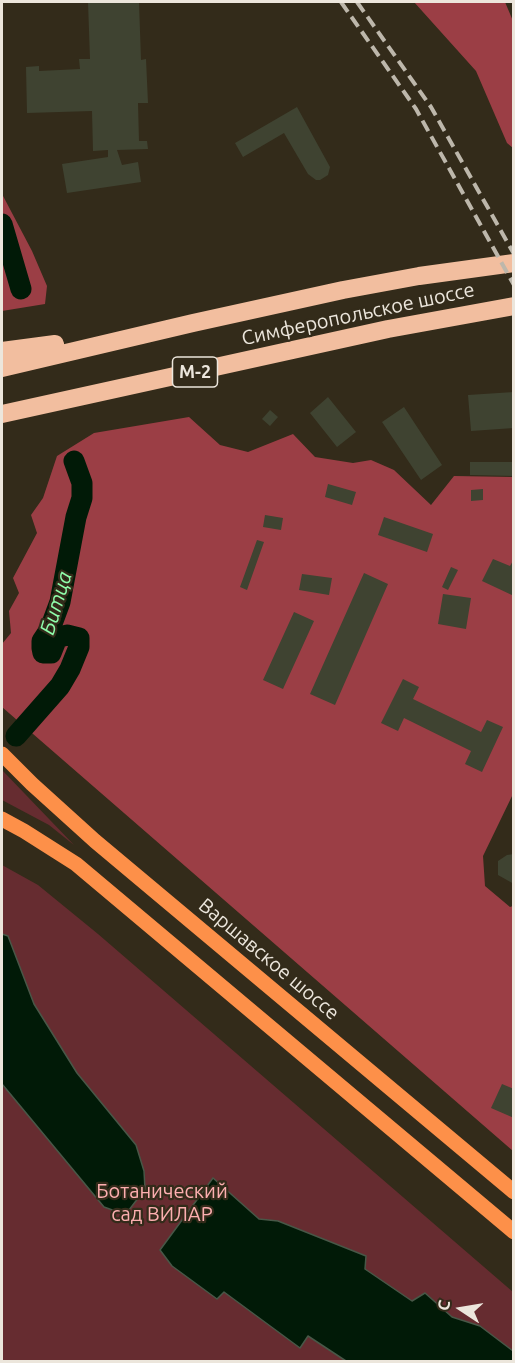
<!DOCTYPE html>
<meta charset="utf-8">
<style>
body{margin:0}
#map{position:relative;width:515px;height:1363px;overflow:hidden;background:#332b1a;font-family:Ubuntu,sans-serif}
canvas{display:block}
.frame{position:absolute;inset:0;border:3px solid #ece6dc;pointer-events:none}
.north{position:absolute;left:431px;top:1279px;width:60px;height:60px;-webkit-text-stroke:4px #332b1a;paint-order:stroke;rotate:282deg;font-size:16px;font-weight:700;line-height:24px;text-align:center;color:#ece6dc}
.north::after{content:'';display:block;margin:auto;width:21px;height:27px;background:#ece6dc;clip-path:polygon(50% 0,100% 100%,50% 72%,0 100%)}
</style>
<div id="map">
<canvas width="515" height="1363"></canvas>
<div class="frame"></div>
<div class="north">С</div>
</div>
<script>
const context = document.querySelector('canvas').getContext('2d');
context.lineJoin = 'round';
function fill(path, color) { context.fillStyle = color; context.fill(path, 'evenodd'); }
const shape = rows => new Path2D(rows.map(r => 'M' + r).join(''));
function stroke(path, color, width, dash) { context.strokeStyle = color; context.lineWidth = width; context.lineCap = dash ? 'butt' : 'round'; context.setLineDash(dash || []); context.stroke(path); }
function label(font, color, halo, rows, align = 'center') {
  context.font = font + ' Ubuntu,sans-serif'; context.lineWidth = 4.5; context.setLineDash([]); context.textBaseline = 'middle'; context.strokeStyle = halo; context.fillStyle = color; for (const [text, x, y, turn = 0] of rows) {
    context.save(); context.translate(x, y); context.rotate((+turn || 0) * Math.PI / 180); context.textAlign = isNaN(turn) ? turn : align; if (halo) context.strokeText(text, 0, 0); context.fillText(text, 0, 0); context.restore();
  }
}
fill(shape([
 [2,770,74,845,49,825,2,800],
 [2,865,38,885,98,934,513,1292,513,1361,2,1362]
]), '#662c30');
fill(shape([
 [414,2,505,2,513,21,513,148,507,143,476,71],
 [2,194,32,251,47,286,45,304,2,311,3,251,2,248],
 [189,417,220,445,248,452,293,434,315,457,353,463,371,460,394,470,431,505,454,476,513,477,513,794,483,856,485,886,510,907,513,906,513,1151,2,707,2,644,11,633,9,611,19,593,13,578,37,533,31,515,43,498,57,456,94,433]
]), '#9b3e45');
const water = shape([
 [2,934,8,936,34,1004,77,1073,136,1145,144,1171,145,1189,129,1210,118,1212,104,1207,2,1084,2,934],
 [213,1178,259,1219,278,1221,366,1256,365,1269,412,1301,425,1293,452,1317,480,1326,513,1351,513,1361,346,1361,308,1336,300,1348,224,1292,217,1299,172,1266,160,1250,213,1178]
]);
fill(water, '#011a07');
stroke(water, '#485747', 1.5);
stroke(shape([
 [2,224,21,289],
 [16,736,60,686,70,669,79,647,79,638,67,635,57,638,51,653,43,653,42,648,42,641,50,629,60,602,76,517,82,498,82,483,74,461]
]), '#011a07', 21);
fill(shape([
 [88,2,139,2,141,60,146,59,148,103,138,103,139,141,147,141,148,149,117,150,122,165,138,162,141,182,67,193,62,164,108,157,108,150,93,151,92,111,27,113,26,67,39,66,39,71,80,69,79,59,90,59],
 [297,107,330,167,328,175,320,180,316,180,308,174,284,133,243,157,235,143],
 [514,392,514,428,471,431,468,395],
 [328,397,356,432,337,447,310,413],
 [404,407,442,465,421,480,382,422],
 [270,410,278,417,270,426,262,419],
 [470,462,514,462,514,476,470,475],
 [328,484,356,492,352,505,325,497],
 [483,489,483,500,471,501,471,490],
 [265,515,283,518,281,530,263,527],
 [384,517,433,534,427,552,378,535],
 [257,540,264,542,247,590,240,587],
 [493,559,510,566,514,559,514,596,482,581],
 [451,567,458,570,448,590,442,587],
 [364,573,388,584,335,705,310,694],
 [302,574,332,578,329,595,299,590],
 [443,594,471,598,466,629,438,624],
 [294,612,314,621,283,689,263,680],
 [403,679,419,687,413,699,481,732,487,720,503,727,482,772,465,764,471,751,404,718,398,731,381,723],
 [514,854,514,884,498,875,498,861,507,855],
 [502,1084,514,1089,514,1118,491,1108]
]), '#3f4331');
stroke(shape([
 [2,754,32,784,95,841,514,1192],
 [2,819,24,831,76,864,514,1232]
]), '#fd9049', 15);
stroke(shape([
 [2,351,55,344],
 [2,368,193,323,343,290,419,276,514,263],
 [2,414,388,329,514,306]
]), '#f2be9f', 18);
stroke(shape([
 [341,2,416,109,514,285],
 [357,2,431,107,514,254]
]), '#bdb7ab', 4, [12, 6]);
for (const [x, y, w] of [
 [195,372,45]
]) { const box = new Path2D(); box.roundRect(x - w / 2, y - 15, w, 30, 4.5); context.fillStyle = '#332b1a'; context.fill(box); stroke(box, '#ece6dc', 1.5); }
label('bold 18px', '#ece6dc', null, [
 ["М-2",195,372]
]);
label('20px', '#ece6dc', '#332b1a', [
 ["Симферопольское шоссе",358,314,-12],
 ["Варшавское шоссе",269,959,40]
]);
label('20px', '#fdafb0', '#332b1a', [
 ["Ботанический",162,1191],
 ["сад ВИЛАР",162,1214]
]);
label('italic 21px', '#8ffeab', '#332b1a', [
 ["Битца",56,603,-73]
]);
</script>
